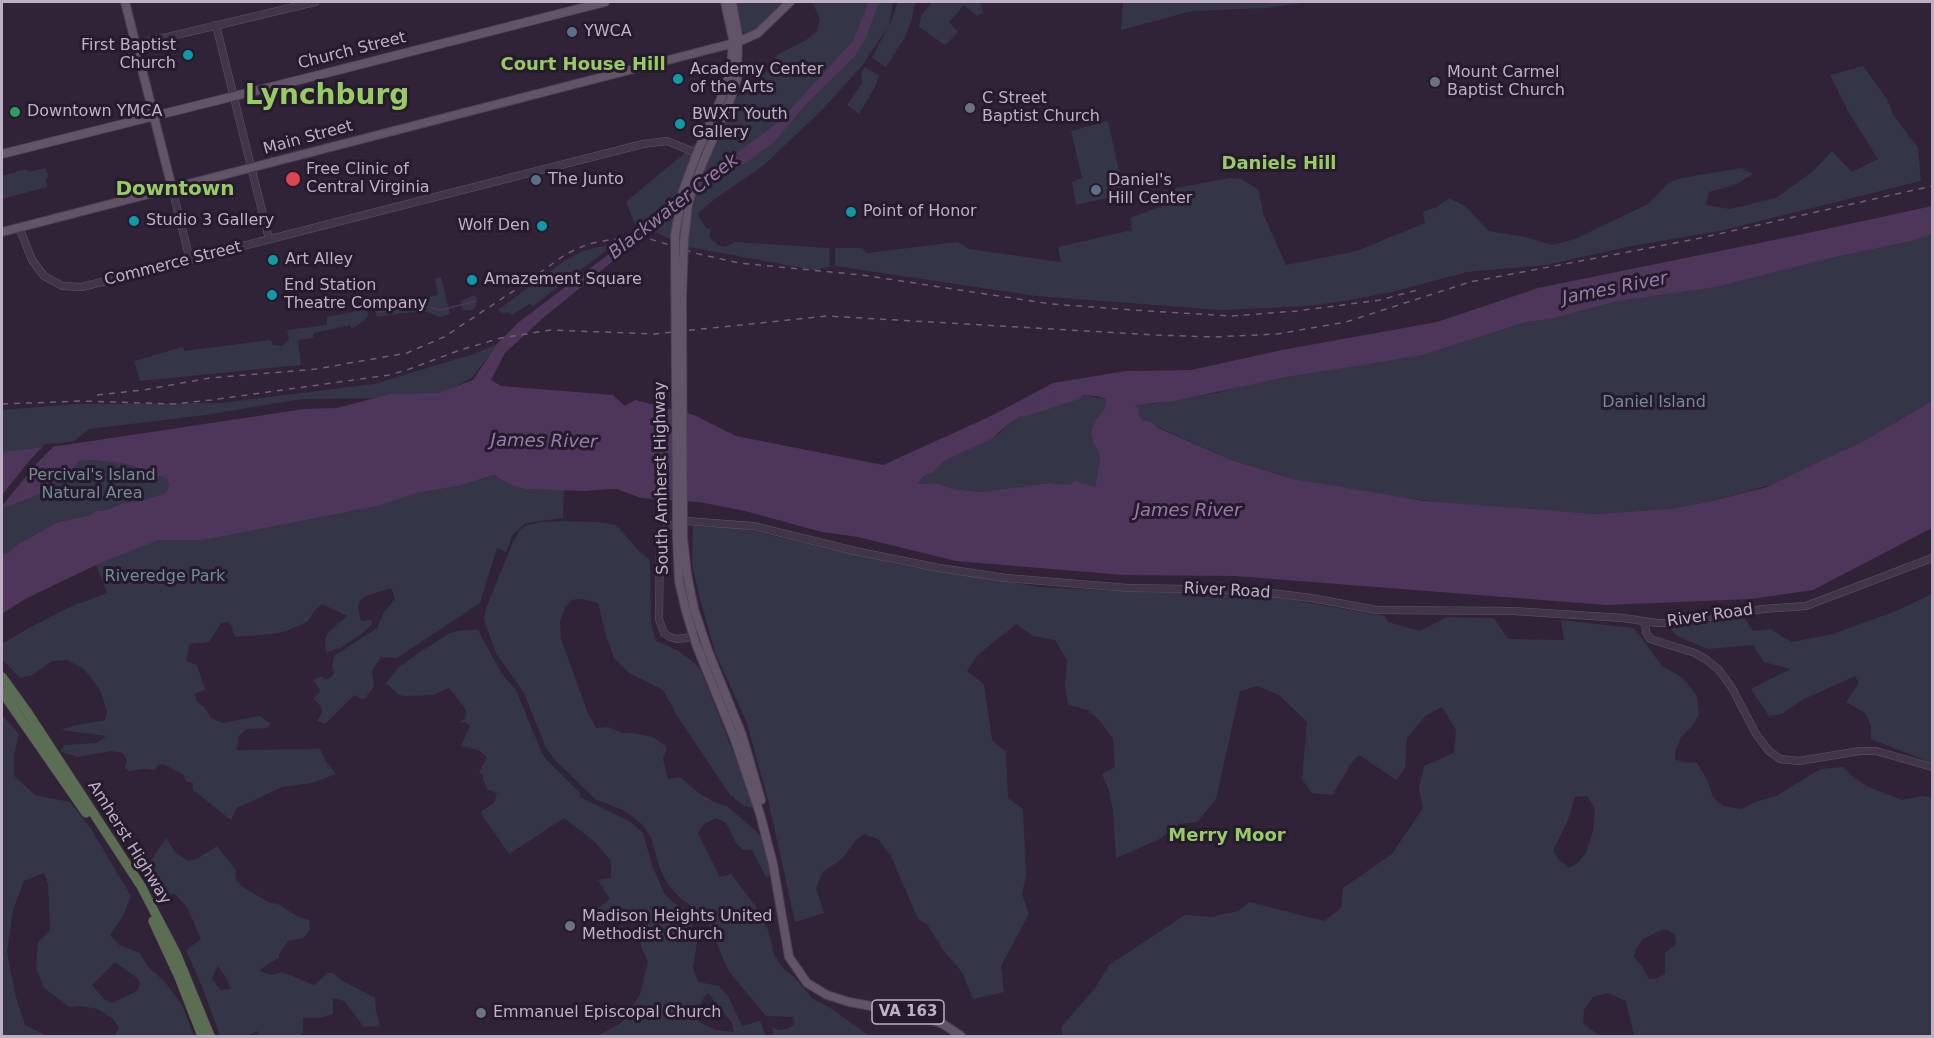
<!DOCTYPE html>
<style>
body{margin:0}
#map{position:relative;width:1934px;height:1038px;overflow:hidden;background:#302237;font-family:"DejaVu Sans",sans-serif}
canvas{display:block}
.frame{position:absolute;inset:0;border:3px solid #beb0c4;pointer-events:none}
</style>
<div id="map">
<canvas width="1934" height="1038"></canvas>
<div class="frame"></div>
</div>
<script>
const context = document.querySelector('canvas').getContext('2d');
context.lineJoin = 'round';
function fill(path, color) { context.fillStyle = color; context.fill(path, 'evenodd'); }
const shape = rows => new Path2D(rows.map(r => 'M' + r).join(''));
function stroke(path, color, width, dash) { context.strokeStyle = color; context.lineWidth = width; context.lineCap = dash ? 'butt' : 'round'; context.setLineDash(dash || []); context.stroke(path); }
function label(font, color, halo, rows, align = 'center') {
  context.font = font + ' "DejaVu Sans",sans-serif'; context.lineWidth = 6; context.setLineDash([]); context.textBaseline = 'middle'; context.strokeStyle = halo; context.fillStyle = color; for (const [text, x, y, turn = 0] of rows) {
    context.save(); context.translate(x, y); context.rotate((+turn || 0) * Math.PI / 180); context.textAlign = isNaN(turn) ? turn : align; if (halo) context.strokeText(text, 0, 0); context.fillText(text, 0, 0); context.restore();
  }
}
fill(shape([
 [737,2,782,2,762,25,746,35,742,30],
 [812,2,893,2,889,27,898,2,914,2,915,3,912,19,905,37,886,67,872,58,888,27,861,67,824,108,764,165,715,199,698,213,698,215,706,228,711,229,709,237,718,245,725,247,735,242,829,248,830,267,821,268,819,271,689,247,689,239,669,238,635,224,626,202,729,116,737,97,755,85,773,64,777,55,806,40,817,31,820,19],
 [932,2,981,2,983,13,977,16,964,5,949,22,958,32,945,45,919,27,921,16],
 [1123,2,1309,2,1267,8,1192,11,1121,30],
 [1863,66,1887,99,1894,116,1918,148,1921,181,1720,231,1631,246,1546,265,1467,272,1392,292,1344,301,1309,306,1221,310,1036,296,835,266,835,248,862,248,867,253,958,242,969,249,1061,262,1058,247,1132,230,1130,218,1165,205,1162,191,1229,178,1241,179,1258,189,1264,216,1286,265,1357,251,1425,223,1423,212,1437,207,1449,198,1465,206,1489,231,1525,237,1553,245,1575,239,1648,204,1669,182,1682,178,1742,168,1753,174,1737,184,1709,192,1706,205,1730,209,1776,198,1813,171,1832,151,1852,172,1878,159,1849,113,1830,75],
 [864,67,879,75,876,85,859,114,847,105,862,83,861,76],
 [1108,121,1124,194,1076,205,1072,182,1082,178,1071,131],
 [45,168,49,176,46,179,47,187,2,199,2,176,26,169,29,172],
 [1932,234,1932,401,1867,439,1774,484,1708,502,1669,509,1597,514,1452,504,1374,494,1293,479,1234,461,1142,420,1135,405,1136,404,1151,404,1216,393,1251,384,1359,364,1423,355,1526,322,1551,319,1618,301,1717,287,1831,258,1912,241],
 [611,244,611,247,533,306,529,304,512,315,507,312,504,314,498,310,564,261,583,251],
 [441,277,450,314,440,317,426,312,402,313,377,317,374,308,438,295,435,279],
 [475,295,477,299,475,308,471,310,463,310,461,301],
 [367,309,368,315,365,320,352,329,350,325,314,333,313,338,298,340,301,365,140,381,134,361,183,347,184,351,270,340,274,345,282,346,289,339,287,330,327,325,327,317],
 [497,344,473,377,436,398,302,399,206,415,89,429,74,441,60,443,22,457,2,459,2,410,76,404,221,403,374,384,477,353],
 [1083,395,1106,399,1105,408,1095,421,1091,431,1093,443,1098,451,1100,461,1095,487,1074,480,1070,485,1049,483,980,492,954,489,935,483,918,484,922,477,937,468,944,461,999,434,1010,423,1048,401,1058,398,1069,399],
 [92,460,127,464,167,479,169,485,166,493,137,502,122,503,107,510,96,511,87,516,58,522,18,544,8,553,2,554,2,507,10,506,50,490,58,482,62,482,79,461],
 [494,475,512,486,525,489,564,490,563,518,526,523,513,534,506,552,497,548,480,603,397,658,381,657,372,671,374,687,363,700,354,695,325,724,317,721,322,713,321,707,314,699,320,691,314,680,322,676,324,680,332,677,334,672,332,666,334,656,377,628,384,612,395,599,391,588,366,596,360,601,358,606,361,621,371,620,372,624,364,632,342,647,326,653,325,639,328,633,347,616,322,604,315,610,307,622,286,631,273,634,236,637,233,633,232,626,228,622,221,623,209,642,190,644,186,661,197,665,205,690,195,694,197,702,204,707,211,718,223,723,260,716,270,723,268,728,246,729,238,737,239,741,236,750,320,749,327,763,336,774,312,783,282,787,237,808,231,820,193,790,193,783,186,781,184,775,163,764,158,765,155,770,144,769,129,771,125,768,127,760,123,753,111,751,77,757,60,751,64,745,97,743,106,736,61,730,77,725,105,720,107,712,100,690,84,669,67,660,52,661,32,675,20,678,2,659,2,644,27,629,70,607,107,593,96,565,159,540,204,540,378,506,417,493,458,486],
 [563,521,596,522,616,525,639,551,650,560,651,623,656,641,677,650,696,664,701,671,745,781,754,804,753,808,744,806,730,795,678,717,663,690,629,673,614,658,607,639,598,603,582,599,571,600,565,608,560,621,561,639,588,713,596,728,608,727,623,733,633,733,653,737,667,747,663,759,668,779,680,777,699,793,714,802,727,806,756,831,765,842,773,875,766,877,752,850,743,850,736,843,726,823,716,818,703,825,698,833,720,877,731,874,757,908,768,930,774,954,783,968,794,977,813,999,832,1009,869,1036,774,1036,772,1027,779,1030,787,1029,794,1025,793,1017,766,1016,728,970,705,916,680,898,667,883,659,866,651,838,643,825,625,811,595,799,554,759,546,748,524,693,496,653,484,620,485,611,513,542,520,530,525,526,541,522],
 [693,526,739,528,900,565,1040,587,1157,593,1240,593,1275,597,1385,616,1388,622,1420,631,1447,617,1494,618,1508,639,1564,640,1561,620,1634,628,1662,666,1683,678,1697,696,1699,714,1693,725,1681,737,1675,752,1675,759,1682,762,1697,763,1707,779,1713,797,1723,806,1742,809,1755,802,1778,795,1820,769,1844,767,1850,775,1868,787,1902,800,1923,796,1932,798,1932,1036,1639,1036,1634,1035,1626,1001,1607,993,1593,997,1584,1010,1583,1023,1599,1036,1063,1036,1061,1027,1096,987,1109,965,1185,915,1211,917,1238,911,1249,902,1324,921,1341,908,1343,888,1392,854,1423,808,1419,788,1424,766,1454,753,1456,730,1442,707,1425,716,1407,738,1405,768,1396,780,1359,755,1353,761,1332,795,1312,793,1302,779,1307,722,1279,695,1257,686,1240,691,1216,799,1197,822,1179,824,1158,840,1116,858,1113,810,1109,791,1102,774,1115,767,1113,739,1100,721,1088,710,1068,705,1065,686,1067,660,1055,640,1033,636,1016,624,978,655,967,671,984,684,992,740,1006,752,1008,798,1023,809,1026,876,1022,894,1029,914,1001,966,1004,992,973,999,962,972,943,950,927,924,918,919,891,856,878,839,864,834,856,840,842,859,823,872,816,888,824,913,795,922,769,804,747,723,715,652,700,599,692,564],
 [1587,796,1595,809,1593,831,1586,853,1579,862,1569,868,1560,861,1553,851,1568,820,1575,797],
 [1662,930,1668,930,1675,935,1676,944,1665,953,1665,974,1655,979,1649,979,1642,966,1634,957,1636,949,1643,939],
 [1932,594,1932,763,1871,739,1871,725,1865,713,1846,702,1859,683,1855,676,1802,700,1782,714,1769,716,1751,689,1790,669,1764,662,1753,645,1708,649,1679,637,1669,628,1744,617,1753,631,1771,629,1791,642,1833,634,1896,611],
 [464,630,478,630,502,674,516,690,541,751,545,758,580,793,580,797,629,821,643,833,652,865,664,893,673,902,695,916,692,927,697,942,693,968,698,982,719,986,728,996,742,1026,760,1021,766,1036,597,1036,621,1023,628,1014,640,994,648,962,641,946,641,919,633,916,611,925,598,908,610,899,598,880,611,878,611,861,595,842,564,818,509,854,480,812,494,803,497,793,488,790,483,780,483,775,479,773,487,757,478,750,461,746,470,726,465,722,459,723,465,718,466,711,462,704,449,688,433,695,405,696,399,695,386,683,398,668,417,654,450,633],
 [708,993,732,1023,734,1032,716,1030,699,1022,700,1006,704,997],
 [2,715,19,734,14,755,14,776,35,795,70,802,91,829,131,896,123,916,110,935,119,945,140,953,148,967,165,982,182,1005,194,1036,115,1036,119,1027,112,1018,98,1009,80,1006,69,1007,44,988,36,968,38,942,50,931,48,884,44,873,24,881,13,910,7,952,16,997,25,1025,47,1036,2,1036],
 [115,962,138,979,140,984,137,991,112,1003,104,999,92,985],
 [166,838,176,853,188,861,197,859,217,846,235,869,236,879,241,886,270,903,278,904,297,916,309,920,310,930,303,938,288,941,279,954,279,958,266,965,259,971,271,975,282,972,314,985,328,973,333,973,341,980,375,998,376,1011,380,1026,364,1027,344,1001,333,998,333,1014,320,1018,303,1018,303,1032,300,1036,260,1036,257,1031,248,1036,220,1036,203,989,186,950,201,939,187,907,175,894,160,896,144,872],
 [218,966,225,976,231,989,220,990,212,978]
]), '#343648');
fill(shape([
 [869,2,879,2,865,40,854,57,804,106,776,140,750,160,703,188,543,318,505,353,491,380,501,386,613,395,625,406,635,400,694,415,736,436,883,465,993,415,1053,383,1126,371,1191,370,1282,350,1437,322,1538,288,1808,233,1932,206,1932,234,1912,241,1831,258,1717,287,1618,301,1551,319,1526,322,1423,355,1287,377,1174,401,1135,405,1138,408,1139,414,1142,420,1151,422,1158,428,1234,461,1293,479,1424,501,1597,514,1669,509,1708,502,1767,487,1867,439,1932,401,1932,528,1813,590,1751,599,1606,605,1235,576,1123,575,956,561,858,537,822,532,745,511,699,502,641,498,617,489,609,489,585,491,525,489,512,486,494,475,458,486,417,493,378,506,204,540,159,540,96,565,25,599,2,614,2,554,8,553,18,544,58,522,87,516,96,511,107,510,122,503,137,502,166,493,169,485,167,479,127,464,92,460,79,461,62,482,57,482,50,490,10,506,2,507,2,452,65,445,304,409,337,408,391,394,439,393,473,380,497,344,519,322,609,254,670,203,780,121,853,41],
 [1083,395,1096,396,1106,399,1105,408,1095,421,1091,431,1093,443,1098,451,1100,460,1095,487,1074,480,1070,485,1049,483,980,492,954,489,935,483,918,484,922,477,933,472,944,461,991,439,1010,423,1048,400,1058,398,1069,399]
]), '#4e365b');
fill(shape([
 [57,443,37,463,2,506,2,495,29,461,45,444]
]), '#302237');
stroke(shape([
 [379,312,426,307,441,310,476,301]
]), '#4e365b', 1.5);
stroke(shape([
 [1024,412,1077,395]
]), '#4e365b', 9);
const minor = shape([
 [216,25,269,239],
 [134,45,315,2],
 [172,188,190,260],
 [19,227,32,260,44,276,62,286,82,287,643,144,667,141,699,154],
 [1645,622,1646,632,1650,639,1695,653,1707,660,1719,670,1732,688,1756,734,1769,751,1780,759,1799,761,1860,751,1876,751,1932,767],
 [698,636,677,639,670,637,664,633,659,619,660,538,668,526,686,521,753,526,855,551,939,568,1006,578,1128,588,1247,590,1311,598,1377,610,1513,611,1623,618,1657,623,1670,623,1763,609,1806,606,1932,558]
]);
const major = shape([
 [125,2,172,188],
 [697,153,724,92,731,69,733,39,725,2],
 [2,154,315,76,605,2],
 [2,232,738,42,758,33,790,2],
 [684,241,688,205,695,180,731,98,737,79,738,35,732,2],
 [677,538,679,581,686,611,696,644,735,740,760,814,773,864,789,957,807,983,827,995,849,1002,916,1014,943,1024,961,1036],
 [683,538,687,574,694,609,708,651,742,735,761,800]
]);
const highway = shape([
 [2,677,28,713,141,886,176,953,210,1036],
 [2,692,86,813],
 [153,921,179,977,202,1036]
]);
stroke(minor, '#5f5365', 8);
stroke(major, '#4b3f51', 10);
stroke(highway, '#493d4f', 10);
stroke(minor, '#413647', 7);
stroke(major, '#615467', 8);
stroke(highway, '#5b6d53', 9);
stroke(shape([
 [97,395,143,390,210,378,316,369,407,353,444,337,527,282,566,254,588,244,614,239,650,239,699,254,739,263,862,275,1051,304,1148,311,1232,316,1297,311,1380,300,1421,289],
 [2,404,82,401,174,404,211,400,389,375,407,370,460,350,501,338,551,330,654,334,827,316,1156,335,1214,337,1277,334,1346,322,1470,282,1696,239,1932,186]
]), '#6e5f75', 1.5, [6, 6]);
const majorBridge = shape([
 [677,538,675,235,683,191,697,153],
 [683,538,682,296,684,241]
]);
stroke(majorBridge, '#4b3f51', 10, []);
stroke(majorBridge, '#615467', 8);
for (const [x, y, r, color] of [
 [572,32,6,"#5c6f8a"],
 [188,55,6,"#0f9aa8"],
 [678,79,6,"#0f9aa8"],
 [1435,82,6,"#6b7280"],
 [970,108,6,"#6b7280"],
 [15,112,6,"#2e9e5b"],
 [680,124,6,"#0f9aa8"],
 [293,179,8,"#e0444e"],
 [536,180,6,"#5c6f8a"],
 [1096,190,6,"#5c6f8a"],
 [851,212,6,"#0f9aa8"],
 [134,221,6,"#0f9aa8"],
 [542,226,6,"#0f9aa8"],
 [273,260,6,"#0f9aa8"],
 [472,280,6,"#0f9aa8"],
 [272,295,6,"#0f9aa8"],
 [570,926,6,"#6b7280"],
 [481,1013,6,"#6b7280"]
]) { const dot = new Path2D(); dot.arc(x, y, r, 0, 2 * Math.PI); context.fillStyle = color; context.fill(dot); stroke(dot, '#261b2c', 2); }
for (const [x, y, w] of [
 [908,1012,72]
]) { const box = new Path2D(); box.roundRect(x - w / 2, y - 12, w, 24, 4.5); context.fillStyle = '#261b2c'; context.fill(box); stroke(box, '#beb0c4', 1.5); }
label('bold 15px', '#beb0c4', null, [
 ["VA 163",908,1012]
]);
label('16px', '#beb0c4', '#261b2c', [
 ["YWCA",584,32],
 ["First Baptist",176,46,"right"],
 ["Church",176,64,"right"],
 ["Academy Center",690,70],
 ["of the Arts",690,88],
 ["Mount Carmel",1447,73],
 ["Baptist Church",1447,91],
 ["C Street",982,99],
 ["Baptist Church",982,117],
 ["Downtown YMCA",27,112],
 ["BWXT Youth",692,115],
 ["Gallery",692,133],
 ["Free Clinic of",306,170],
 ["Central Virginia",306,188],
 ["The Junto",548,180],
 ["Daniel's",1108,181],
 ["Hill Center",1108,199],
 ["Point of Honor",863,212],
 ["Studio 3 Gallery",146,221],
 ["Wolf Den",530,226,"right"],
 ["Art Alley",285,260],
 ["Amazement Square",484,280],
 ["End Station",284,286],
 ["Theatre Company",284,304],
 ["Madison Heights United",582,917],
 ["Methodist Church",582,935],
 ["Emmanuel Episcopal Church",493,1013]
], 'left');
label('16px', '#beb0c4', '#261b2c', [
 ["Church Street",352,51,-14],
 ["Main Street",308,138,-15],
 ["Commerce Street",173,264,-14],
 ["South Amherst Highway",662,478,-91],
 ["River Road",1227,591,3],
 ["River Road",1710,616,-8],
 ["Amherst Highway",129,843,58]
]);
label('16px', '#708c98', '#261b2c', [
 ["Daniel Island",1654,403],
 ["Percival's Island",92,476],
 ["Natural Area",92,494],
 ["Riveredge Park",165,577]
]);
label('bold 18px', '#97cb64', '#261b2c', [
 ["Court House Hill",583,65],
 ["Daniels Hill",1279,164],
 ["Merry Moor",1227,836]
]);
label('italic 18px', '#997baa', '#261b2c', [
 ["Blackwater Creek",674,207,-38],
 ["James River",1615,289,-11],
 ["James River",544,442,1],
 ["James River",1188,511]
]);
label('bold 20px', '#97cb64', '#261b2c', [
 ["Downtown",175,190]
]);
label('bold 28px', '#97cb64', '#261b2c', [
 ["Lynchburg",327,97]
]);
</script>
